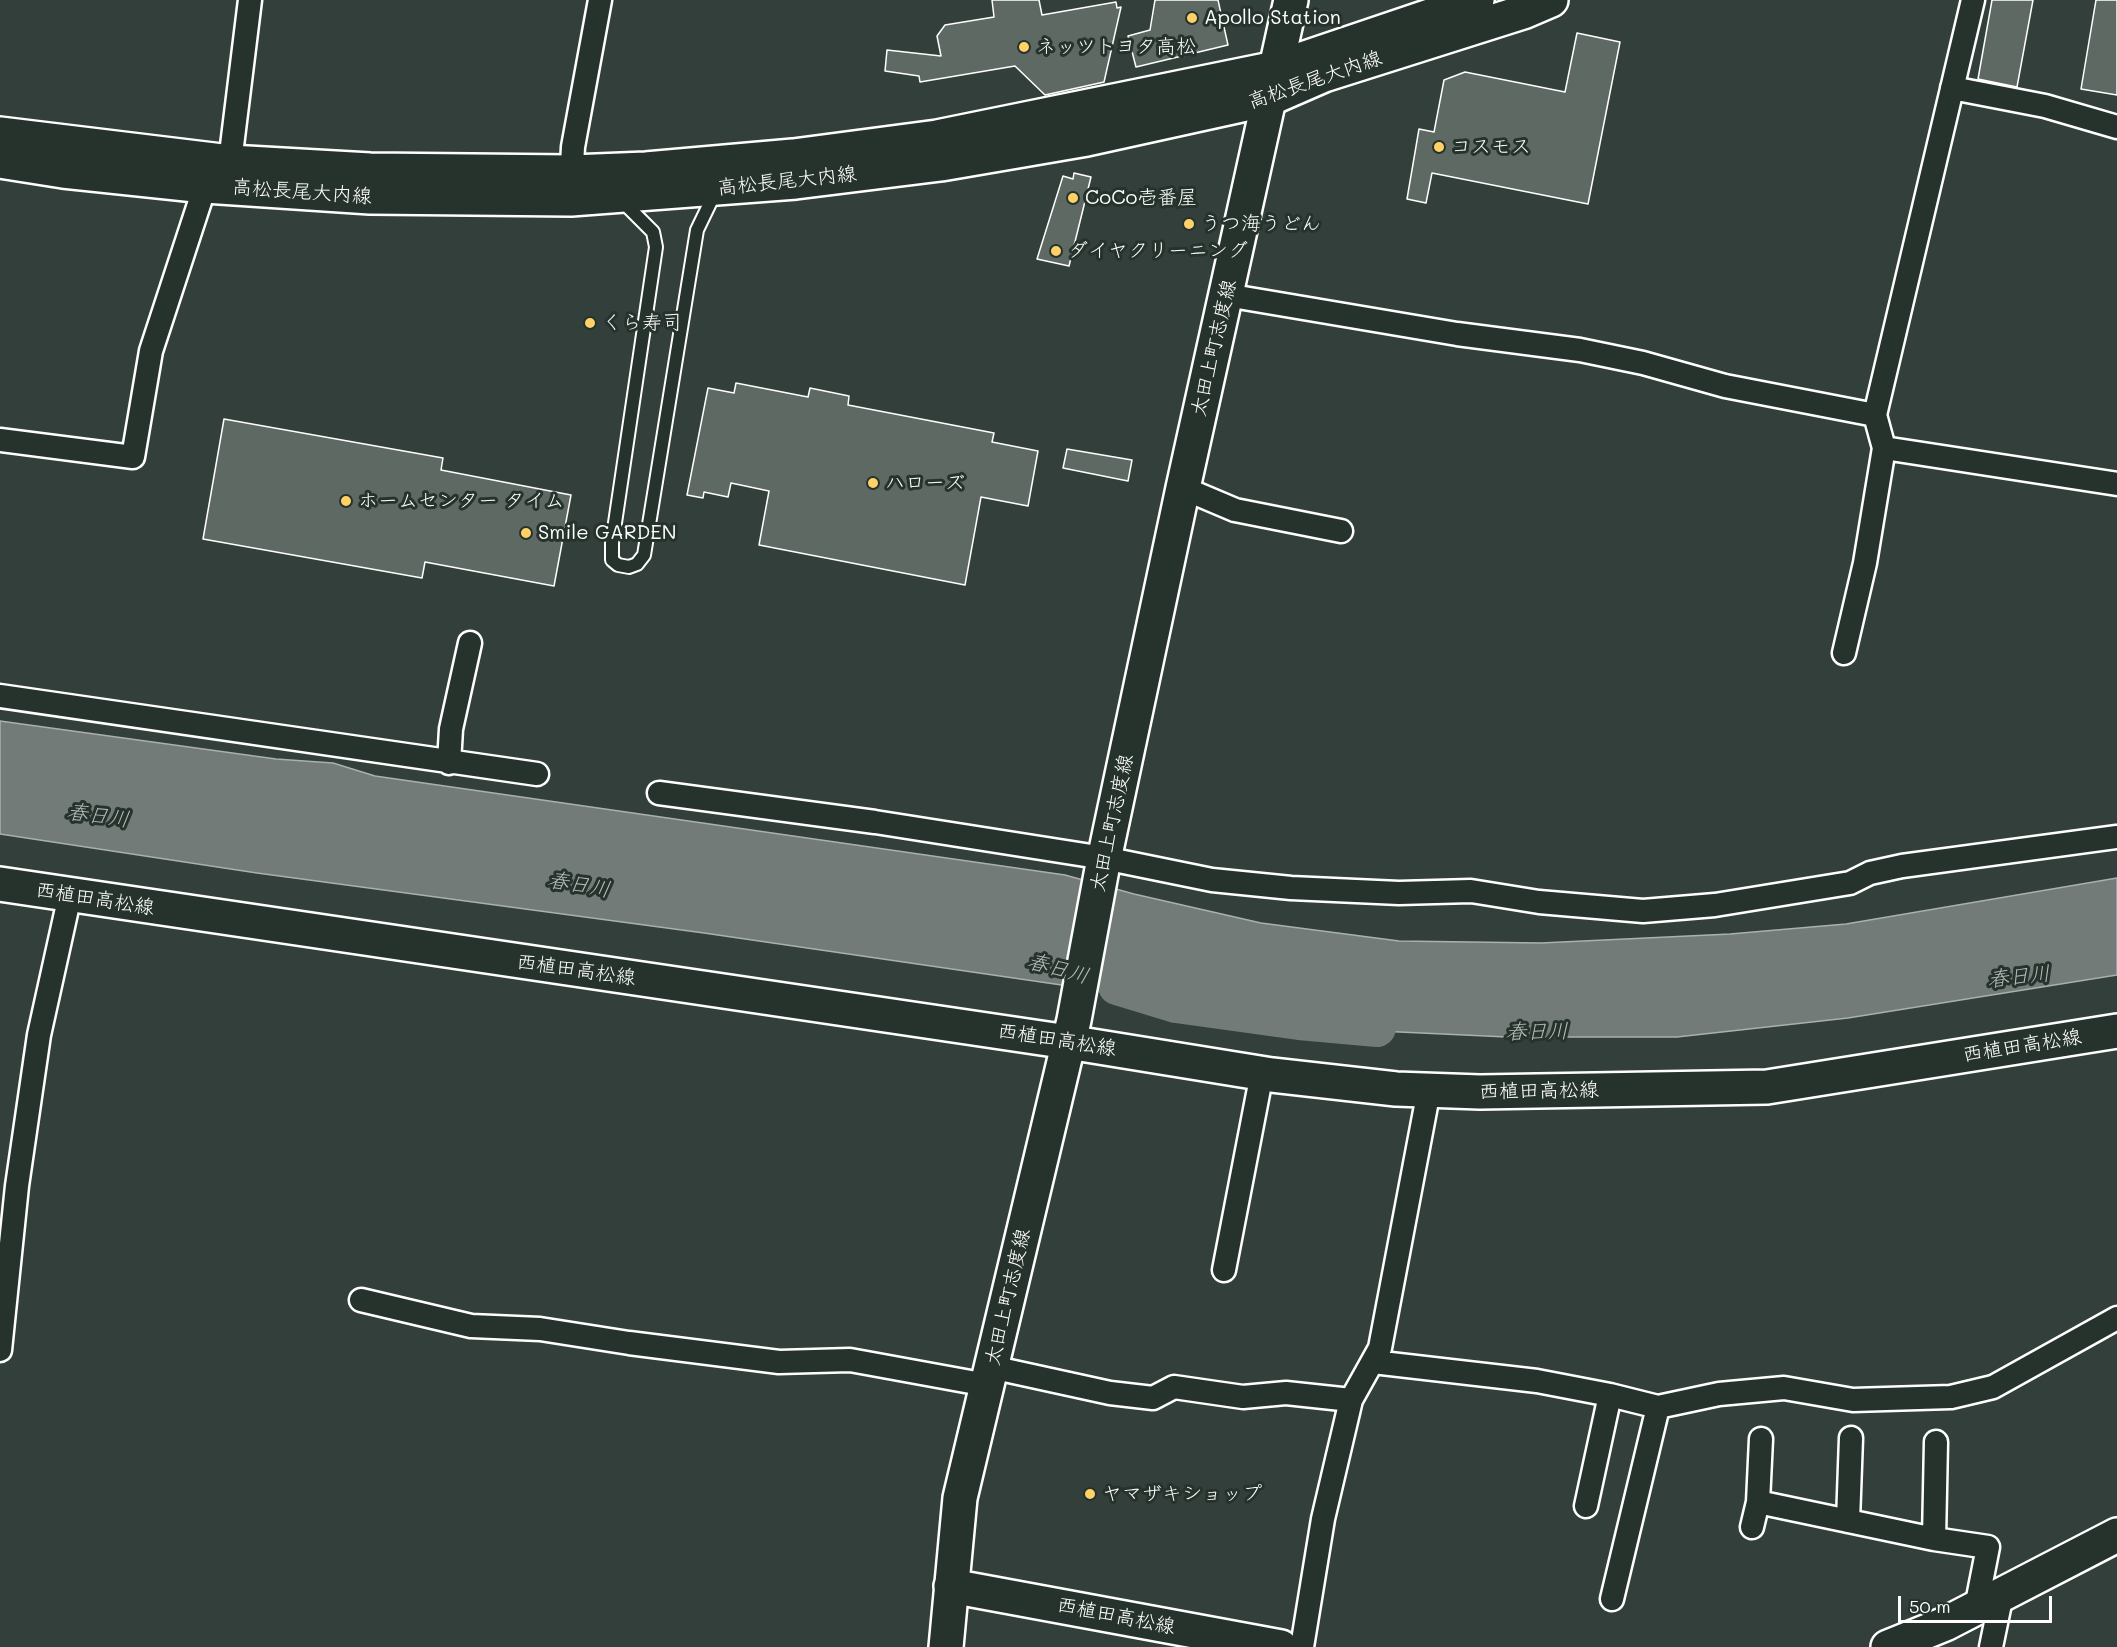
<!DOCTYPE html>
<meta charset="utf-8">
<style>
body{margin:0}
#map{position:relative;width:2117px;height:1647px;overflow:hidden;background:#333f3a;font-family:Mali,sans-serif}
canvas{display:block}
.scale{position:absolute;left:1898px;top:1596px;width:154px;height:27px;box-sizing:border-box;border:3px solid #fff;border-top:0;padding-left:8px;font-size:18px;line-height:21px;white-space:nowrap;color:#fff;-webkit-text-stroke:4px #26332d;paint-order:stroke}
</style>
<div id="map">
<canvas width="2117" height="1647"></canvas>
<div class="scale">50 m</div>
</div>
<script>
const context = document.querySelector('canvas').getContext('2d');
context.lineJoin = 'round';
function fill(path, color) { context.fillStyle = color; context.fill(path, 'evenodd'); }
const shape = rows => new Path2D(rows.map(r => 'M' + r).join(''));
function stroke(path, color, width, dash) { context.strokeStyle = color; context.lineWidth = width; context.lineCap = dash ? 'butt' : 'round'; context.setLineDash(dash || []); context.stroke(path); }
function label(font, color, halo, rows, align = 'center') {
  context.font = font + ' Mali,"Klee One",sans-serif'; context.lineWidth = 6; context.setLineDash([]); context.textBaseline = 'middle'; context.strokeStyle = halo; context.fillStyle = color; for (const [text, x, y, turn = 0] of rows) {
    context.save(); context.translate(x, y); context.rotate((+turn || 0) * Math.PI / 180); context.textAlign = isNaN(turn) ? turn : align; if (halo) context.strokeText(text, 0, 0); context.fillText(text, 0, 0); context.restore();
  }
}
const water = shape([
 [0,721,276,759,333,763,375,776,1065,875,1134,894,1261,923,1399,941,1541,943,1730,934,1846,924,2117,878,2117,975,1848,1018,1677,1037,1507,1037,1378,1031,704,933,257,873,0,834,0,721]
]);
fill(water, '#737b78');
stroke(water, '#abb0ae', 1.5);
stroke(shape([
 [1117,986,1176,1004,1299,1021,1377,1028]
]), '#737b78', 38);
const building = shape([
 [992,0,1039,0,1042,15,1116,2,1117,8,1121,7,1104,82,1045,95,1015,66,920,82,919,76,885,71,887,50,941,56,937,36,945,25,994,17,992,0],
 [1155,0,1218,0,1228,45,1136,67,1128,36,1150,30,1155,0],
 [1992,0,2033,0,2017,87,1978,79,1992,0],
 [2096,0,2117,0,2117,95,2081,89,2096,0],
 [1577,33,1620,42,1588,204,1432,173,1426,203,1407,199,1419,129,1434,132,1444,80,1465,72,1565,92,1577,33],
 [1074,173,1091,177,1069,266,1037,259,1063,176,1073,179,1074,173],
 [736,383,808,397,810,388,849,396,848,405,994,433,992,442,1038,451,1028,506,981,497,965,585,759,545,769,491,731,483,728,497,704,492,703,498,687,495,708,388,734,393,736,383],
 [224,419,443,458,441,470,571,495,554,586,425,562,422,578,203,539,224,419],
 [1067,449,1132,460,1128,481,1063,468,1067,449]
]);
fill(building, '#5f6964');
stroke(building, '#fff', 1.5);
const lane = shape([
 [621,200,653,232,656,247,612,543,612,560,618,565,629,567,637,564,644,555,697,230,711,201,718,195]
]);
const street = shape([
 [1952,88,2045,106,2117,127],
 [571,185,573,147,600,0],
 [1226,295,1457,334,1580,350,1643,363,1725,386,1875,415,1973,0],
 [1875,415,1884,448,2117,484],
 [0,440,133,457,151,351,205,186,230,162,250,0],
 [1183,488,1235,510,1341,531],
 [1844,653,1865,563,1884,448],
 [0,696,537,774],
 [449,763,451,729,470,643],
 [659,793,875,822,1104,858,1212,880,1291,888,1399,893,1471,891,1539,902,1643,911,1715,905,1850,883,1870,873,1902,866,2117,837],
 [1224,1270,1262,1073],
 [361,1300,471,1326,540,1329,629,1343,779,1362,850,1360,987,1385],
 [0,1350,17,1186,39,1035,70,895],
 [1373,1362,1537,1381,1610,1395,1658,1407],
 [991,1367,1110,1393,1153,1398,1174,1387,1243,1397,1286,1393,1351,1400],
 [1761,1439,1758,1502,1934,1539,1988,1547,1976,1608],
 [1586,1506,1610,1395],
 [1848,1521,1851,1438],
 [1752,1527,1758,1502],
 [1934,1539,1936,1442],
 [1612,1599,1658,1407,1719,1394,1784,1388,1853,1400,1951,1397,1993,1387,2117,1318],
 [1302,1647,1323,1519,1351,1400,1380,1348,1429,1090],
 [1991,1647,2002,1594]
]);
const secondary = shape([
 [0,884,1068,1042,1272,1075,1396,1089,1480,1092,1767,1087,2117,1031],
 [951,1586,1281,1647],
 [946,1647,960,1498,1074,1020,1102,869,1183,488,1291,0],
 [1888,1647,1945,1624,2117,1535]
]);
const primary = shape([
 [0,134,230,162,370,170,572,172,646,169,793,156,937,137,1276,68,1477,0],
 [0,161,63,171,205,186,370,197,571,199,796,182,941,164,1087,139,1269,99,1324,75,1523,12,1551,0]
]);
stroke(lane, '#fff', 16);
stroke(street, '#fff', 27);
stroke(secondary, '#fff', 38);
stroke(primary, '#fff', 38);
stroke(lane, '#26332d', 12);
stroke(street, '#26332d', 22);
stroke(secondary, '#26332d', 33);
stroke(primary, '#26332d', 33);
for (const [x, y, r, color] of [
 [1192,18,6,"#ffd166"],
 [1024,47,6,"#ffd166"],
 [1439,147,6,"#ffd166"],
 [1073,198,6,"#ffd166"],
 [1189,224,6,"#ffd166"],
 [1056,251,6,"#ffd166"],
 [590,323,6,"#ffd166"],
 [873,483,6,"#ffd166"],
 [346,501,6,"#ffd166"],
 [526,533,6,"#ffd166"],
 [1090,1494,6,"#ffd166"]
]) { const dot = new Path2D(); dot.arc(x, y, r, 0, 2 * Math.PI); context.fillStyle = color; context.fill(dot); stroke(dot, '#26332d', 2); }
label('20px', '#fff', '#26332d', [
 ["Apollo Station",1204,18],
 ["ネッツトヨタ高松",1036,47],
 ["コスモス",1451,147],
 ["CoCo壱番屋",1085,198],
 ["うつ海うどん",1201,224],
 ["ダイヤクリーニング",1068,251],
 ["くら寿司",602,323],
 ["ハローズ",885,483],
 ["ホームセンター タイム",358,501],
 ["Smile GARDEN",538,533],
 ["ヤマザキショップ",1102,1494]
], 'left');
label('20px', '#fff', '#26332d', [
 ["高松長尾大内線",1315,80,-19],
 ["高松長尾大内線",787,181,-6],
 ["高松長尾大内線",302,192,4],
 ["太田上町志度線",1214,348,-77],
 ["太田上町志度線",1112,823,-78],
 ["西植田高松線",95,899,9],
 ["西植田高松線",576,970,8],
 ["西植田高松線",1057,1040,9],
 ["西植田高松線",2022,1046,-9],
 ["西植田高松線",1539,1091,-1],
 ["太田上町志度線",1008,1297,-77],
 ["西植田高松線",1116,1616,11]
]);
label('italic 21px', '#b9bdbc', '#26332d', [
 ["春日川",98,816,8],
 ["春日川",579,885,10],
 ["春日川",1058,969,15],
 ["春日川",2019,977,-6],
 ["春日川",1537,1032,-1]
]);
</script>
